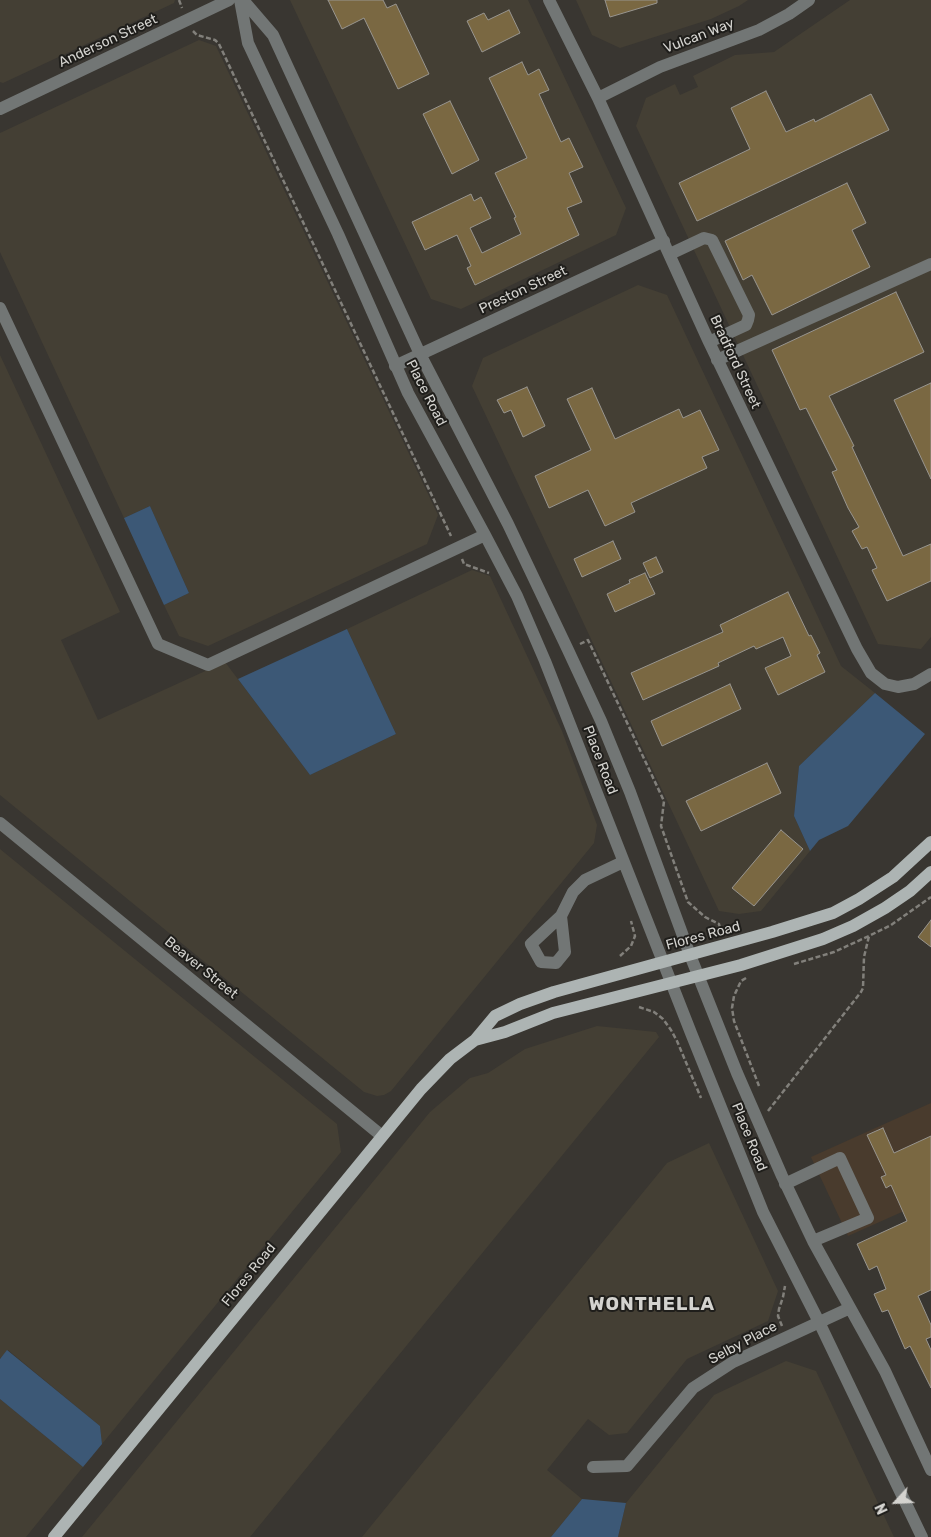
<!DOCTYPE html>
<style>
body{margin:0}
#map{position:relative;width:931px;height:1537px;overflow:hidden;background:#393631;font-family:Rubik,sans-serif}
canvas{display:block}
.north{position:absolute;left:871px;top:1477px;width:50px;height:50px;-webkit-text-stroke:4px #1f1e1b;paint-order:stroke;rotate:245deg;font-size:14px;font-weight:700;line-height:20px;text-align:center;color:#d4d3cf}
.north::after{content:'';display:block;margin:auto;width:18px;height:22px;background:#d4d3cf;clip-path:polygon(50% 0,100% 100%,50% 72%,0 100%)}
</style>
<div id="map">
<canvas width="931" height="1537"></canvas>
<div class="north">N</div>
</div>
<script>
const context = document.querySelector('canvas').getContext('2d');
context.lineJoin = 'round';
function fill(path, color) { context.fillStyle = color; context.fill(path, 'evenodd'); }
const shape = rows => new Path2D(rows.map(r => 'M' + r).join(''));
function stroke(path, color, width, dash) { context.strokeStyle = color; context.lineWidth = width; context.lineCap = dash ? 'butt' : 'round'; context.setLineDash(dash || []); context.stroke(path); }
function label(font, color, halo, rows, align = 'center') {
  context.font = font + ' Rubik,sans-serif'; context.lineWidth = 4; context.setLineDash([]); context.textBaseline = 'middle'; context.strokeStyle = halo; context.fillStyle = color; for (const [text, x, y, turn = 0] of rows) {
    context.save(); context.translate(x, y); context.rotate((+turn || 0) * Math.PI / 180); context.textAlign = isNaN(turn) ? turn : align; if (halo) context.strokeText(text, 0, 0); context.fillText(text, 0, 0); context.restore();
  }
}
fill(shape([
 [0,0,175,0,174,3,3,83,0,82],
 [290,0,528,0,626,208,616,235,461,309,431,299],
 [576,0,748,0,739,6,711,19,620,48,592,35],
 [850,0,931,0,931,637,921,649,878,644,636,126,646,98,675,84,680,95,698,87,693,76,735,55,774,52],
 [199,40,216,46,438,515,427,544,208,646,179,636,164,605,189,593,150,506,124,518,0,252,0,133],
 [638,285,667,295,841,666,875,693,799,766,794,816,810,851,761,911,739,914,719,911,472,386,483,358],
 [0,355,120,612,61,640,98,720,225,662,310,775,396,734,347,629,472,570,490,576,562,731,597,825,594,843,391,1091,384,1095,377,1096,364,1092,0,795],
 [0,849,337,1124,341,1152,102,1444,100,1426,8,1350,0,1359],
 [597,1026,656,1032,659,1037,250,1537,82,1537,430,1112,470,1078,488,1073,525,1049],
 [709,1143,778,1291,768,1321,687,1359,627,1433,609,1435,588,1419,547,1470,582,1499,551,1537,362,1537,667,1163],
 [786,1361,816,1371,894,1537,618,1537,626,1503,714,1395],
 [0,1399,83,1467,26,1537,0,1537]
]), '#443f34');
fill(shape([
 [931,1103,931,1199,848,1236,811,1157]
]), '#493b2d');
fill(shape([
 [150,506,189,593,164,605,124,518],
 [347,629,396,734,310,775,238,679],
 [875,693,925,734,848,826,819,840,810,851,794,816,799,766],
 [7,1350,100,1426,102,1444,83,1467,0,1399,0,1359],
 [582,1499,626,1503,618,1537,551,1537]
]), '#3c5876');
const building = shape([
 [328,0,383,0,387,8,396,4,429,74,398,89,364,18,342,29,328,0],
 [605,0,657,0,657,3,610,17,605,0],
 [509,10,520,33,482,52,467,21,484,13,488,20,509,10],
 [522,62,528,75,539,69,549,90,539,94,561,142,569,138,583,167,569,173,582,202,567,208,579,235,475,285,467,268,471,266,457,235,425,250,412,222,471,194,474,201,481,197,491,218,470,228,482,253,521,234,514,218,516,217,495,173,527,158,489,78,522,62],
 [766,91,786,132,814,119,815,122,871,94,889,130,697,221,679,183,750,149,731,108,766,91],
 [450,101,479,160,452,174,423,114,450,101],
 [847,183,866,223,852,230,870,267,772,315,752,275,743,280,725,241,847,183],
 [896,292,924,352,829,396,854,446,852,447,903,556,931,544,931,581,887,601,872,570,877,568,867,547,862,549,852,531,859,527,848,508,832,472,837,470,806,408,800,410,772,350,896,292],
 [931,383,931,479,894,400,931,383],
 [527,387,545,426,523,437,511,410,504,413,497,400,527,387],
 [592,388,615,439,679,409,683,418,700,410,719,450,702,457,707,468,631,503,635,512,605,526,588,490,549,508,535,476,591,450,567,399,592,388],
 [613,541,621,559,582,577,574,559,613,541],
 [656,557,663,572,650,578,643,563,656,557],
 [645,573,655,594,615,612,607,594,630,583,629,580,645,573],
 [788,592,809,636,811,635,820,653,817,655,825,672,778,695,765,668,791,656,783,637,756,649,754,646,718,663,719,666,643,700,631,673,723,632,720,625,788,592],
 [730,684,741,709,662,746,651,721,730,684],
 [767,763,781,793,701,831,686,801,767,763],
 [781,830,803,849,754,906,732,888,781,830],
 [931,920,931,947,918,937,931,920],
 [883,1128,894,1153,931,1136,931,1290,918,1296,931,1325,931,1337,926,1339,931,1350,931,1388,910,1346,905,1349,888,1310,882,1312,874,1294,886,1289,877,1266,869,1270,857,1244,907,1221,891,1185,886,1188,881,1177,886,1175,867,1135,883,1128]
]);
fill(building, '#7a6842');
stroke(building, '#98958f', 1);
stroke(shape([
 [179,0,182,8],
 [193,31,197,35,215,40,219,44,451,536],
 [462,559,464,564,489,573],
 [580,644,588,640,664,801,661,826,688,902,705,917,719,924,720,928],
 [620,956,631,946,635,936,631,921],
 [794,964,834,952,869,936,891,925,931,897],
 [746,978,741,981,734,996,732,1008,734,1021,759,1086],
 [639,1007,654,1012,663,1019,671,1030,677,1041,701,1098],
 [768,1111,861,992,863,988,864,957,869,936],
 [782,1326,778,1316,779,1309,783,1297,785,1286]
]), '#82807b', 2.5, [5, 2.5]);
stroke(shape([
 [240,0,248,43,338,234,408,393,485,535,517,596,545,661,691,1033,763,1212,819,1322,922,1537],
 [243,0,273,35,420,354,508,524,568,650,601,721,630,792,690,955,737,1073,782,1176,813,1241,885,1371,931,1470],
 [549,0,598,98,709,342,857,649,871,673,885,684,898,687,914,684,931,674],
 [598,98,660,67,759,30,789,14,809,0],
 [0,109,229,0],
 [670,254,704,238,712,240,749,315,748,320,746,325,709,342],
 [0,308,158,644,208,665,485,535],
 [717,360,931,264],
 [395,366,664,241],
 [0,823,382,1136],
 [561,916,565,952,556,963,541,962,531,944,561,916,573,892,585,880,623,862],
 [785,1184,840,1158,868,1218,813,1241],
 [593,1467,627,1466,693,1388,733,1362,850,1308]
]), '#727675', 12);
stroke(shape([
 [475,1040,505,1032,553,1013,741,965,823,939,853,926,885,908,910,891,931,872],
 [54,1537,421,1089,450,1059,475,1040,495,1016,520,1004,554,992,772,932,833,913,859,899,893,877,931,842]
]), '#adb4b3', 12);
label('14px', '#d4d3cf', '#1f1e1b', [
 ["Vulcan Way",699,36,-21],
 ["Anderson Street",108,41,-25],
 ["Preston Street",523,290,-25],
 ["Bradford Street",735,362,65],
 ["Place Road",426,393,63],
 ["Place Road",600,760,69],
 ["Flores Road",703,936,-15],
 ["Beaver Street",201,968,39],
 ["Place Road",749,1137,68],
 ["Flores Road",249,1275,-51],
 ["Selby Place",743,1343,-28]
]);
context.letterSpacing = '1px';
label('bold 19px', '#d4d3cf', '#1f1e1b', [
 ["WONTHELLA",652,1305]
]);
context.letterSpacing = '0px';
</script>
